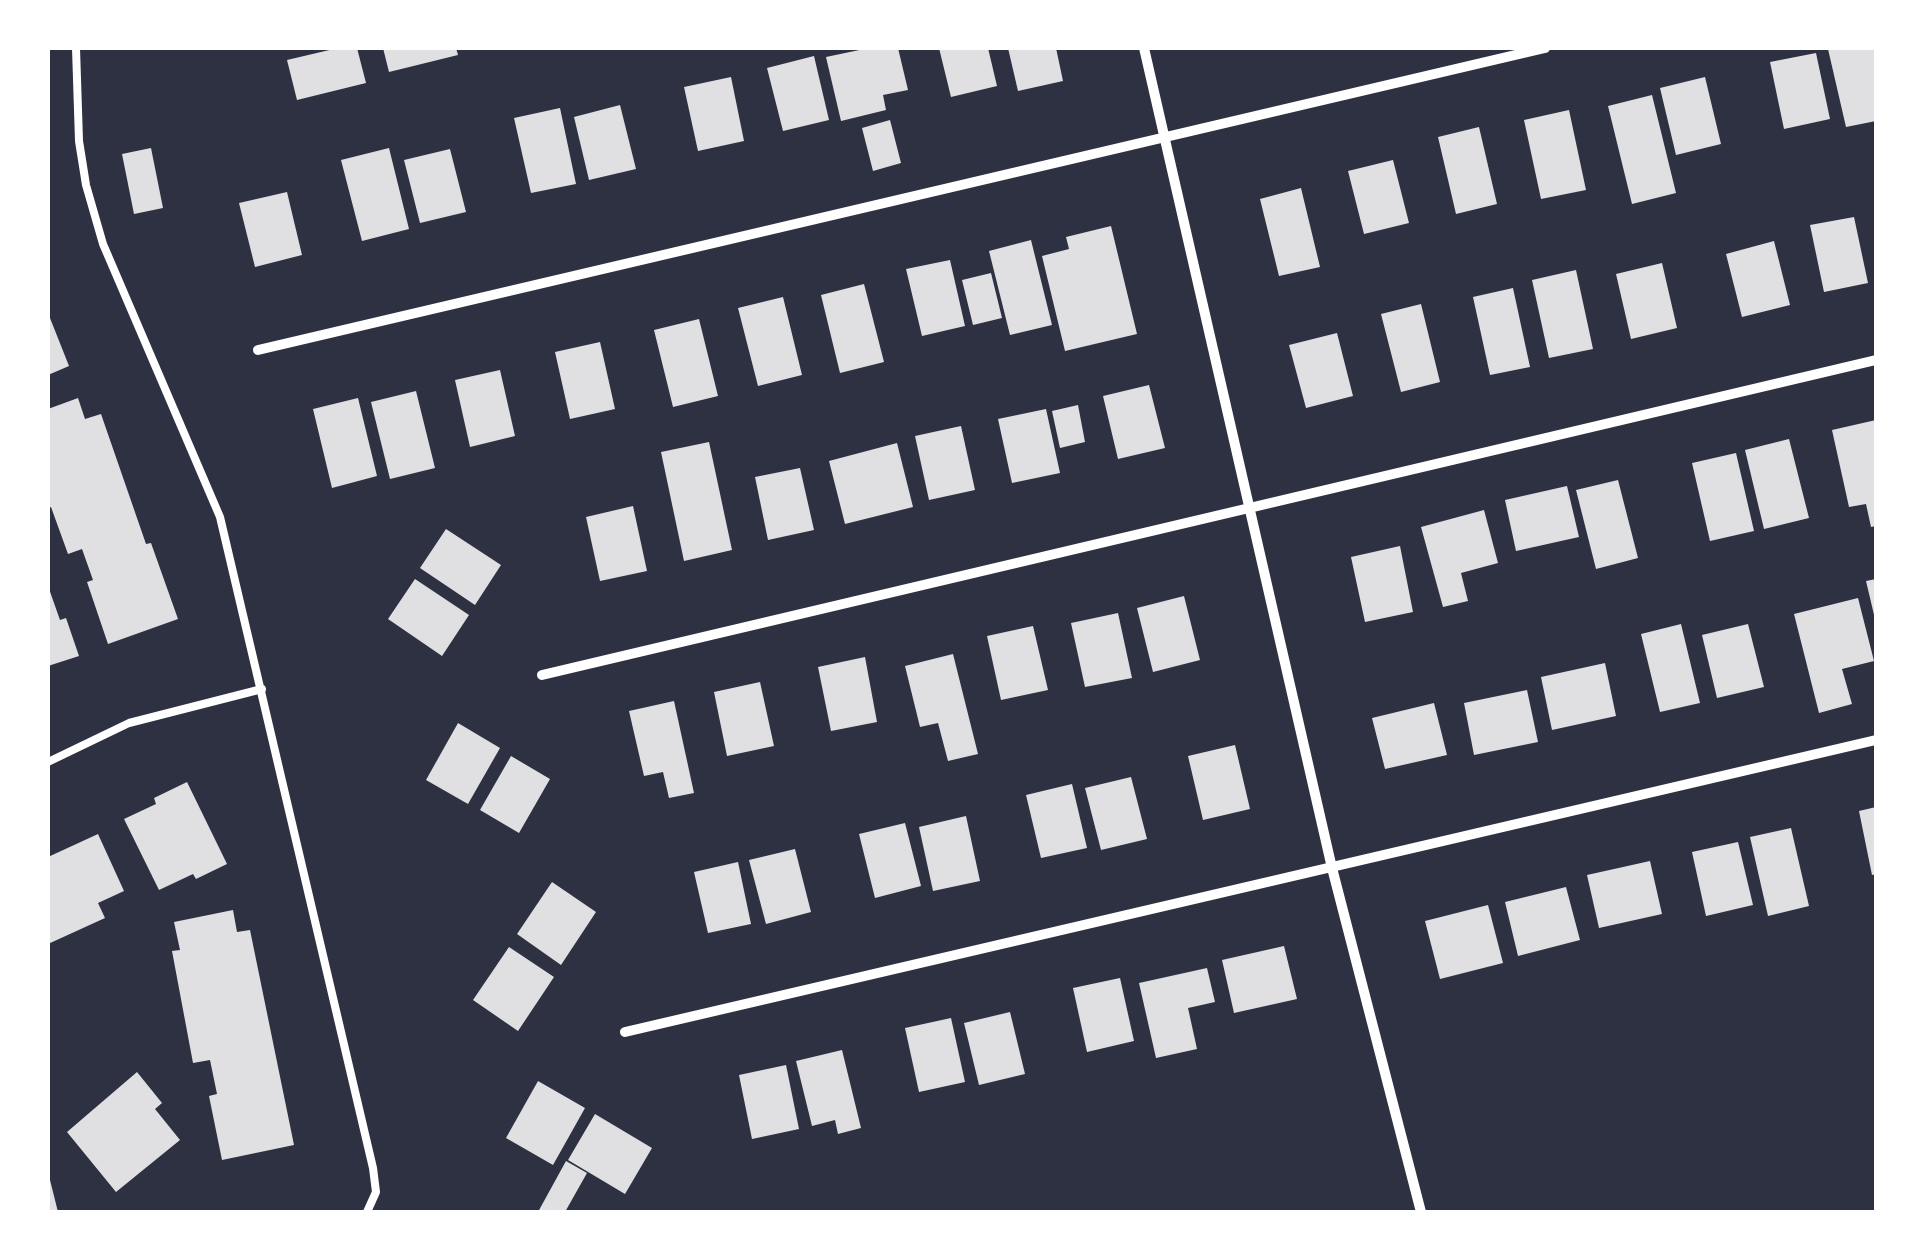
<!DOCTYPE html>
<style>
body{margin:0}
#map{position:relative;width:1924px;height:1260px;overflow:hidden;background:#2d3142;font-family:Jost,sans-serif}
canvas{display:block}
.frame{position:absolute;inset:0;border:50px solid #fff;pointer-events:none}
</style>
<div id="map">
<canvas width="1924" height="1260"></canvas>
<div class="frame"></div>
</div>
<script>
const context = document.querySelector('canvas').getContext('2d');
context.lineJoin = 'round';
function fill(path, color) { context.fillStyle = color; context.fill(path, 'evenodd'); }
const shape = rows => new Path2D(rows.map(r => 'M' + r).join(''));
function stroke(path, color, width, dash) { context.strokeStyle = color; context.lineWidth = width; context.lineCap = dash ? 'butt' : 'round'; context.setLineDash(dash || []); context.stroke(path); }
fill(shape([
 [338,48,357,48,366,83,297,100,287,60],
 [383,48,456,48,458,55,389,72],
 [869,48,898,48,908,90,883,95,886,110,841,121,826,57],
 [939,48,988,48,997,86,951,97],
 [1008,48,1056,48,1063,81,1018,91],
 [1875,48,1876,121,1846,127,1828,49],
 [1816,53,1830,119,1784,129,1770,62],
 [814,56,829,120,783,131,767,68],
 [731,77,744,141,698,151,684,87],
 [1705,77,1721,144,1676,155,1660,88],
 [1652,95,1676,193,1632,204,1608,106],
 [620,105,636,169,589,180,574,117],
 [560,108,576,184,531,193,514,118],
 [1569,110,1586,190,1541,199,1524,120],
 [890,120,901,163,873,171,862,128],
 [1479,127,1497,204,1456,214,1438,137],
 [151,148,163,208,134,214,122,154],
 [389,148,409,229,362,241,341,160],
 [450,149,466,212,420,223,404,160],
 [1393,160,1409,223,1364,234,1348,171],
 [1301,188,1320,267,1279,276,1260,199],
 [287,192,302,255,255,267,239,203],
 [1854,217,1868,283,1824,292,1810,225],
 [1111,226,1137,334,1065,351,1042,256,1069,249,1066,237],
 [1031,240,1052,325,1010,335,989,251],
 [1774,241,1790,305,1742,317,1726,254],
 [950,260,965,326,922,336,906,269],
 [1662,263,1677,328,1631,339,1616,274],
 [1576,270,1593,349,1549,358,1532,280],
 [991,273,1002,318,973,325,962,280],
 [864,284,884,362,840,373,821,295],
 [1513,288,1530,367,1490,375,1473,297],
 [783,297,802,375,758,386,738,308],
 [1421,304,1440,382,1401,392,1381,314],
 [48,313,69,366,48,375],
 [699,319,718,396,673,407,654,330],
 [1337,333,1353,396,1306,408,1289,345],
 [600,342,615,409,570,419,555,352],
 [500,370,515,436,470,447,455,380],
 [1149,385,1165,448,1118,459,1103,396],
 [416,391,435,468,390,479,371,402],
 [78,398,85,419,101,414,146,544,151,543,178,619,108,644,87,582,93,580,82,549,68,554,51,507,48,508,48,409],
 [358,398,377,476,332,488,313,409],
 [1078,405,1085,442,1060,448,1052,411],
 [1046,409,1060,473,1012,483,998,419],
 [1876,420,1876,526,1871,527,1866,504,1849,507,1832,430],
 [961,426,975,490,929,500,915,436],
 [1789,439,1809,518,1764,529,1745,450],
 [709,442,732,550,684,561,661,452],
 [897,443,913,507,845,524,829,461],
 [1736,453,1754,531,1710,541,1692,463],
 [800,468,814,530,768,540,755,477],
 [1618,480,1638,558,1596,569,1576,490],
 [1567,486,1579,537,1516,551,1505,500],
 [633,506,647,571,600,581,586,517],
 [1484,510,1498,563,1461,573,1468,601,1443,607,1421,527],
 [446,529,501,565,475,605,420,568],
 [1400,546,1413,612,1365,622,1351,557],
 [415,579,469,615,442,656,388,619],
 [1876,579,1876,619,1875,619,1866,581],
 [48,586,60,620,66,618,79,656,48,666],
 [1184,596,1200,660,1153,672,1137,608],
 [1858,598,1874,661,1842,669,1852,704,1819,713,1794,614],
 [1118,613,1132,678,1085,687,1071,623],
 [1681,624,1700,703,1660,712,1641,634],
 [1748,624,1764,687,1717,698,1702,635],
 [1033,626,1048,690,1001,700,987,636],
 [953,654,978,754,948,761,938,723,920,727,905,666],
 [865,657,877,722,831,731,818,667],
 [1605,663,1616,716,1552,730,1541,677],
 [760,682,774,746,727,756,714,692],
 [1527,690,1538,742,1474,755,1464,703],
 [674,701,694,793,669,798,663,772,644,776,629,711],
 [1434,703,1447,755,1385,769,1372,718],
 [458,723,500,748,468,804,426,780],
 [1235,745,1250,809,1203,820,1188,756],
 [511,756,550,779,519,833,480,810],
 [1131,777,1147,839,1101,850,1085,788],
 [187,782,227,864,196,879,193,874,159,890,124,819,156,804,154,798],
 [1072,784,1087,848,1041,858,1026,795],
 [1876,807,1876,874,1872,875,1859,811],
 [966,816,980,881,933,891,919,827],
 [905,823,921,886,875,898,859,834],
 [1791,828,1809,906,1768,916,1750,837],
 [98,834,124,891,98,903,105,918,48,944,48,857],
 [1738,842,1753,905,1706,916,1692,852],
 [795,849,811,912,766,924,749,860],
 [1650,861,1662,914,1599,928,1587,875],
 [738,862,751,924,708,933,694,872],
 [552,882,596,912,561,965,517,934],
 [1566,887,1580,940,1518,956,1505,902],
 [1488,905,1503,963,1440,979,1425,921],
 [233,910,237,932,250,930,294,1145,222,1160,209,1096,217,1094,210,1060,193,1063,172,951,180,950,174,922],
 [1284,946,1297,999,1234,1013,1222,960],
 [509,947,554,977,518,1031,473,1000],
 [1207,968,1215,1002,1188,1008,1197,1049,1156,1058,1139,983],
 [1120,978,1134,1041,1087,1052,1073,988],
 [1010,1012,1025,1074,979,1085,964,1023],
 [951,1018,965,1082,919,1092,905,1028],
 [842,1050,861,1128,838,1134,835,1120,812,1126,796,1061],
 [786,1065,799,1129,752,1139,739,1075],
 [137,1072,162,1103,155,1109,180,1140,116,1192,67,1132],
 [538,1081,585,1108,553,1165,506,1138],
 [595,1114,652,1148,625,1194,568,1160],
 [566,1161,587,1173,565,1212,538,1212],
 [48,1176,49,1176,58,1212,48,1212]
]), '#e0e0e3');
stroke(shape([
 [76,48,79,141,86,185,103,244,220,517,373,1168,376,1192,367,1212],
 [48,762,129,723,262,689]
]), '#fff', 8);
stroke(shape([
 [1144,48,1332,868,1421,1212],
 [258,350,1545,48],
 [542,675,1876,360],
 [625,1032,1876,740]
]), '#fff', 10);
</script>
